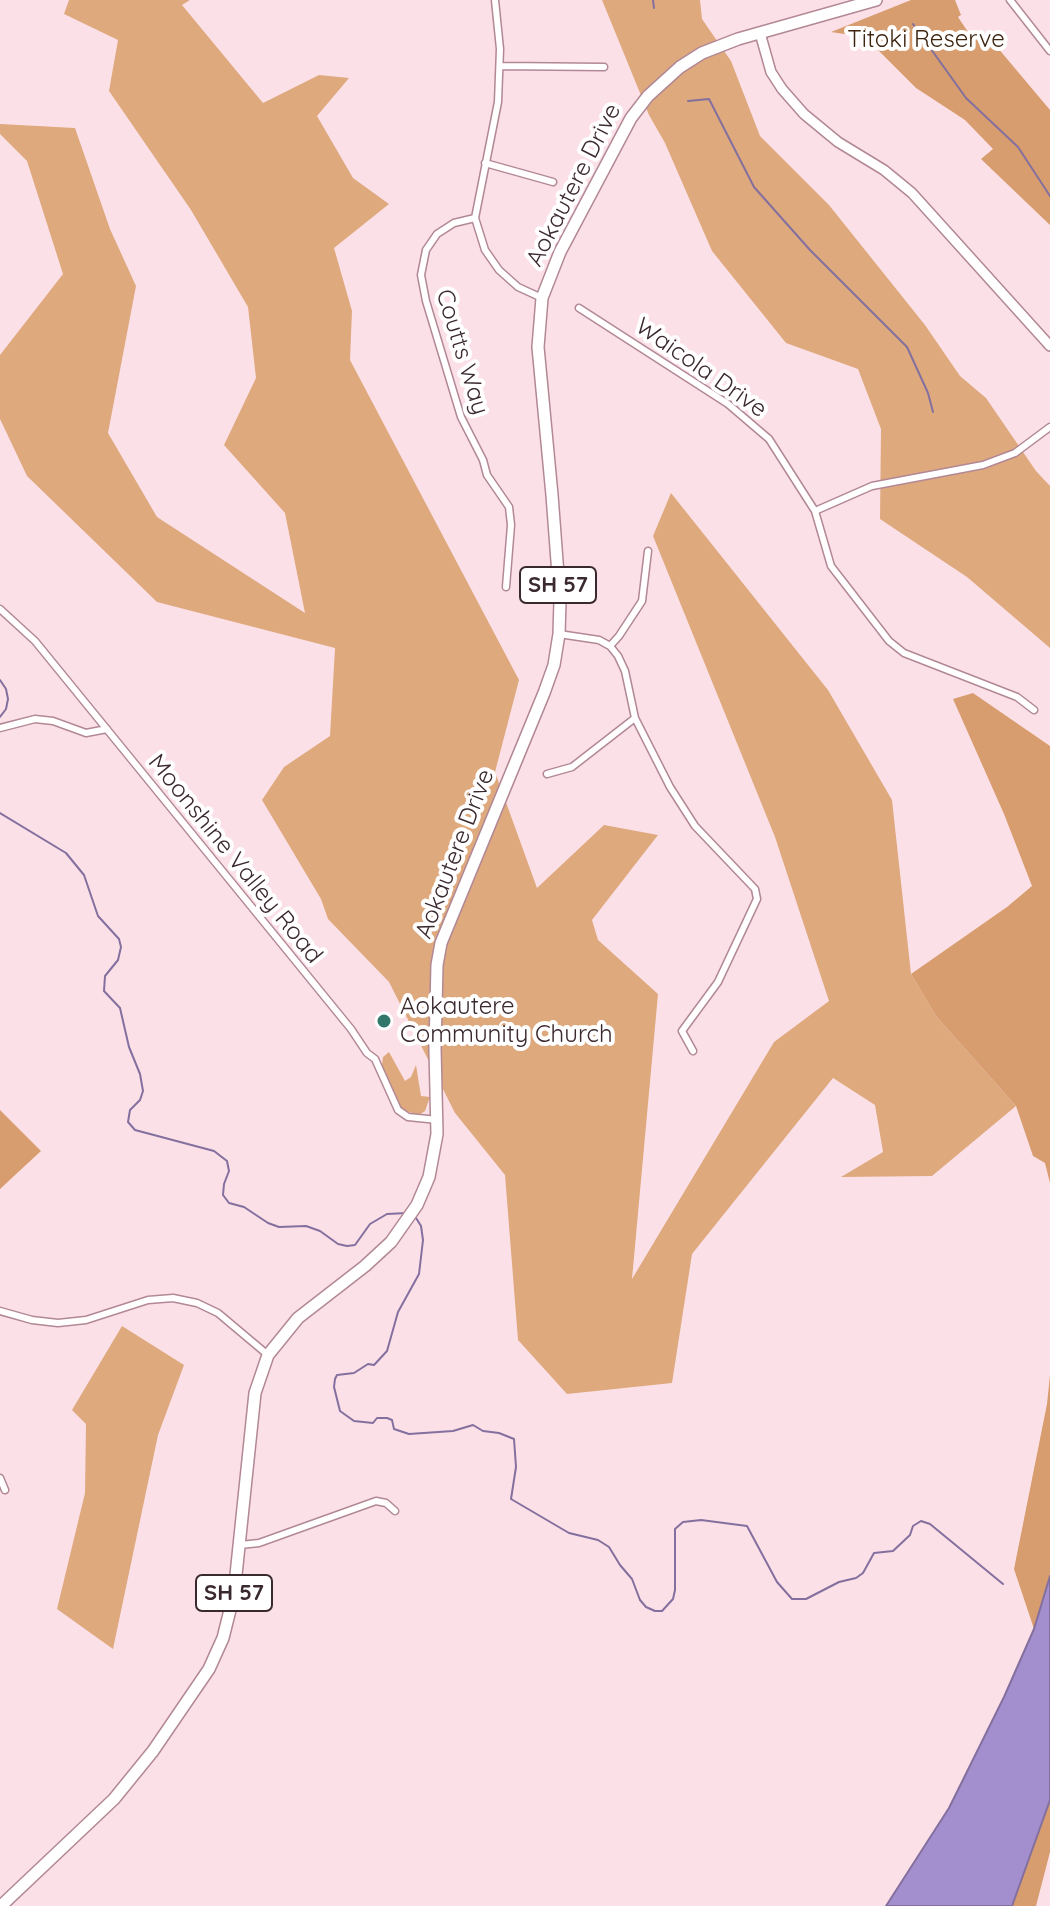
<!DOCTYPE html>
<style>
body{margin:0}
canvas{display:block;background:#fce0e8}
</style>
<canvas width="1050" height="1906"></canvas>
<script>
const context = document.querySelector('canvas').getContext('2d');
context.lineJoin = 'round';
function fill(path, color) { context.fillStyle = color; context.fill(path, 'evenodd'); }
const shape = rows => new Path2D(rows.map(r => 'M' + r).join(''));
function stroke(path, color, width, dash) { context.strokeStyle = color; context.lineWidth = width; context.lineCap = dash ? 'butt' : 'round'; context.setLineDash(dash || []); context.stroke(path); }
function label(font, color, halo, rows, align = 'center') {
  context.font = font + ' Quicksand,sans-serif'; context.lineWidth = 8; context.setLineDash([]); context.textBaseline = 'middle'; context.strokeStyle = halo; context.fillStyle = color; for (const [text, x, y, turn = 0] of rows) {
    context.save(); context.translate(x, y); context.rotate((+turn || 0) * Math.PI / 180); context.textAlign = isNaN(turn) ? turn : align; if (halo) context.strokeText(text, 0, 0); context.fillText(text, 0, 0); context.restore();
  }
}
fill(shape([
 [69,0,190,0,182,5,263,103,319,75,349,78,317,116,353,178,389,204,334,248,352,311,350,360,519,680,495,772,537,888,604,825,658,835,592,920,598,940,658,994,632,1279,774,1042,829,1001,775,837,653,536,671,493,828,690,892,800,911,974,936,1016,1016,1106,932,1176,841,1177,883,1152,875,1105,833,1078,692,1254,672,1383,567,1394,518,1340,505,1175,455,1113,389,982,328,919,321,899,262,800,284,767,330,736,335,648,157,602,27,476,0,419,0,355,63,274,27,161,0,134,0,124,75,128,110,229,136,286,108,433,157,517,305,613,285,513,224,445,256,378,248,307,191,210,109,91,118,40,64,14],
 [602,0,700,0,702,19,731,61,760,136,829,205,925,325,960,376,986,398,1036,471,1050,486,1050,648,967,577,880,519,881,429,858,369,786,343,712,251,665,143,649,115],
 [389,1052,405,1081,411,1077,416,1065,421,1096,430,1097,425,1111,419,1115,405,1111,399,1105,382,1065,383,1057],
 [122,1326,184,1365,158,1435,113,1649,57,1609,85,1493,86,1424,72,1410]
]), '#dfa97e');
fill(shape([
 [911,0,955,0,961,15,958,17,968,32,971,31,983,47,992,41,1050,110,1050,225,981,159,993,149,965,120,916,88,865,37,831,32],
 [973,693,1050,746,1050,1183,1045,1163,1033,1156,1016,1106,936,1016,911,974,1007,907,1032,886,1004,814,953,699],
 [0,1110,41,1151,0,1189],
 [1050,1375,1050,1576,1034,1629,1014,1569,1047,1404],
 [1050,1800,1050,1852,1036,1906,1012,1906]
]), '#d89d6e');
const water = shape([
 [1050,1576,1050,1800,1012,1906,886,1906,949,1808,1004,1697,1034,1629,1050,1576]
]);
fill(water, '#a48fce');
stroke(water, '#84709e', 2);
stroke(shape([
 [653,0,654,8],
 [913,24,966,98,1018,147,1050,196],
 [688,101,709,99,754,187,810,250,907,347,928,393,933,412],
 [0,680,6,689,8,699,6,709,0,717],
 [0,813,66,853,84,875,98,916,119,939,121,947,118,960,105,976,104,991,120,1008,129,1047,140,1074,143,1091,140,1100,130,1110,128,1122,135,1130,214,1151,227,1161,229,1171,224,1184,223,1195,229,1203,244,1207,268,1223,279,1227,306,1226,320,1231,338,1244,347,1246,355,1245,370,1224,387,1214,407,1213],
 [416,1218,421,1226,423,1240,419,1274,398,1312,387,1351,374,1365,368,1364,354,1373,337,1375,335,1379,334,1387,340,1411,354,1421,373,1423,377,1418,387,1418,392,1420,394,1429,409,1434,453,1431,473,1425,483,1431,499,1433,514,1439,516,1467,511,1499,569,1533,598,1540,609,1547,620,1565,632,1579,640,1600,646,1607,655,1611,662,1611,673,1599,675,1590,675,1529,683,1522,701,1520,747,1526,777,1582,792,1599,806,1599,839,1582,856,1578,863,1573,874,1553,893,1551,910,1535,913,1526,921,1521,930,1524,1003,1584]
]), '#84709e', 2);
const street = shape([
 [495,0,500,49,498,102,475,218,485,250,499,270,518,287,542,298],
 [1010,0,1050,51],
 [500,66,604,67],
 [485,163,553,182],
 [475,218,454,223,437,234,426,250,421,275,426,301,461,417,483,460,487,475,509,507,511,525,506,587],
 [579,308,728,404,769,439,815,511,831,566,889,641,904,653,1017,697,1034,710],
 [815,511,872,486,983,465,1015,453,1050,427],
 [0,609,35,641,351,1029,367,1053,375,1059,398,1110,408,1117,438,1120],
 [559,634,599,640,610,646,618,656,625,671,635,718,670,787,695,826,755,889,757,899,718,982,682,1031,693,1051],
 [610,646,619,636,642,601,648,551],
 [0,728,35,719,53,721,86,733,107,729],
 [547,774,572,767,635,718],
 [0,1311,32,1320,58,1323,86,1320,148,1300,173,1298,197,1303,218,1313,268,1355],
 [0,1478,5,1490],
 [240,1545,259,1543,376,1501,386,1503,395,1511]
]);
const secondary = shape([
 [760,33,771,72,782,89,804,114,838,142,884,170,912,193,1050,346]
]);
const highway = shape([
 [1,1906,114,1799,153,1751,209,1669,223,1638,234,1594,255,1393,268,1355,298,1318,365,1266,391,1242,417,1205,429,1177,437,1134,435,1049,437,965,441,943,544,693,554,665,559,634,560,601,552,495,538,347,542,298,560,252,631,118,648,96,680,67,702,53,738,39,876,0]
]);
stroke(street, '#b28894', 9);
stroke(secondary, '#b28894', 12);
stroke(highway, '#b28894', 14);
stroke(street, '#fff', 6);
stroke(secondary, '#fff', 9);
stroke(highway, '#fff', 11);
for (const [x, y, r, color] of [
 [384,1021,8,"#33776b"]
]) { const dot = new Path2D(); dot.arc(x, y, r, 0, 2 * Math.PI); context.fillStyle = color; context.fill(dot); stroke(dot, '#fff', 3); }
for (const [x, y, w] of [
 [558,585,76],
 [234,1593,76]
]) { const box = new Path2D(); box.roundRect(x - w / 2, y - 18, w, 36, 6); context.fillStyle = '#fff'; context.fill(box); stroke(box, '#3a292e', 2); }
label('bold 22px', '#3a292e', null, [
 ["SH 57",558,585],
 ["SH 57",234,1593]
]);
label('24px', '#3e2510', '#fff', [
 ["Titoki Reserve",926,40]
]);
label('24px', '#3a292e', '#fff', [
 ["Aokautere Drive",574,185,-63],
 ["Coutts Way",462,352,73],
 ["Waicola Drive",701,368,35],
 ["Aokautere Drive",455,854,-69],
 ["Moonshine Valley Road",235,859,51]
]);
label('24px', '#3a292e', '#fff', [
 ["Aokautere",400,1007],
 ["Community Church",400,1035]
], 'left');
</script>
